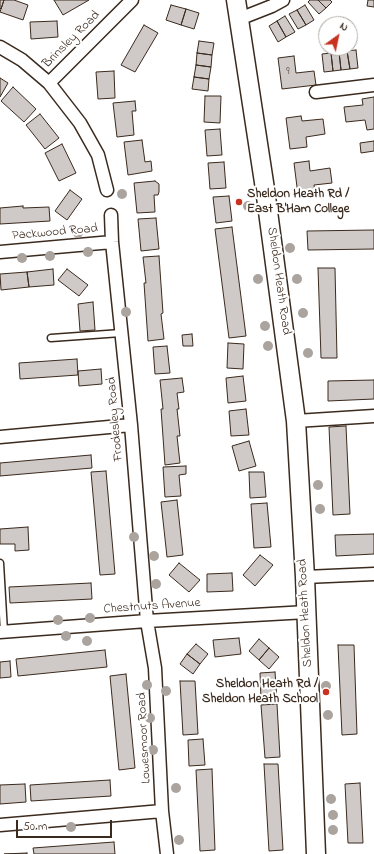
<!DOCTYPE html>
<style>
body{margin:0}
#map{position:relative;width:374px;height:854px;overflow:hidden;background:#fff;font-family:"Indie Flower",sans-serif}
canvas{display:block}
.north{position:absolute;left:318px;top:16px;width:40px;height:40px;box-sizing:border-box;background:#fff;border:1px solid #b1aaa5;border-radius:50%;rotate:33deg;font-size:11px;font-weight:700;line-height:16px;text-align:center;color:#3b2a1e}
.north::after{content:'';display:block;margin:auto;width:14px;height:18px;background:#c8321e;clip-path:polygon(50% 0,100% 100%,50% 72%,0 100%)}
.scale{position:absolute;left:16px;top:820px;width:96px;height:18px;box-sizing:border-box;border:2px solid #3b2a1e;border-top:0;padding-left:5px;font-size:12px;line-height:14px;white-space:nowrap;color:#3b2a1e;-webkit-text-stroke:3px #fff;paint-order:stroke}
</style>
<div id="map">
<canvas width="374" height="854"></canvas>
<div class="north">N</div>
<div class="scale">50 m</div>
</div>
<script>
const context = document.querySelector('canvas').getContext('2d');
context.lineJoin = 'round';
function fill(path, color) { context.fillStyle = color; context.fill(path, 'evenodd'); }
const shape = rows => new Path2D(rows.map(r => 'M' + r).join(''));
function stroke(path, color, width, dash) { context.strokeStyle = color; context.lineWidth = width; context.lineCap = dash ? 'butt' : 'round'; context.setLineDash(dash || []); context.stroke(path); }
function label(font, color, halo, rows, align = 'center') {
  context.font = font + ' "Indie Flower",sans-serif'; context.lineWidth = 4; context.setLineDash([]); context.textBaseline = 'middle'; context.strokeStyle = halo; context.fillStyle = color; for (const [text, x, y, turn = 0] of rows) {
    context.save(); context.translate(x, y); context.rotate((+turn || 0) * Math.PI / 180); context.textAlign = isNaN(turn) ? turn : align; if (halo) context.strokeText(text, 0, 0); context.fillText(text, 0, 0); context.restore();
  }
}
const building = shape([
 [0,0,4,0,1,9,0,8,0,0],
 [4,0,14,0,28,5,23,20,0,12,4,0],
 [54,0,89,0,63,15,54,0],
 [310,0,318,0,326,8,319,14,308,2,310,0],
 [318,0,330,0,332,2,326,8,318,0],
 [368,0,374,0,374,7,367,6,368,0],
 [171,5,186,9,181,25,166,20,171,5],
 [305,5,314,20,306,25,297,10,305,5],
 [186,9,199,13,194,29,181,25,186,9],
 [297,10,306,25,298,29,289,14,297,10],
 [285,16,295,32,286,37,277,21,285,16],
 [57,21,58,37,31,39,30,22,57,21],
 [277,21,286,37,278,42,269,26,277,21],
 [144,25,158,33,135,72,121,65,144,25],
 [199,41,214,43,212,55,197,53,199,41],
 [356,50,358,68,350,69,347,51,356,50],
 [347,51,350,69,341,70,339,52,347,51],
 [339,52,341,70,333,71,331,53,339,52],
 [197,53,212,55,211,67,196,65,197,53],
 [331,53,333,71,324,72,322,54,331,53],
 [294,56,296,73,314,71,316,85,282,89,278,58,294,56],
 [196,65,211,67,209,79,194,77,196,65],
 [114,71,115,98,98,99,96,72,114,71],
 [194,77,209,79,208,91,192,89,194,77],
 [0,78,8,83,0,97,0,78],
 [13,87,36,109,24,122,1,101,13,87],
 [205,96,221,96,220,123,204,122,205,96],
 [374,97,374,129,367,130,365,120,346,122,344,107,363,105,362,99,374,97],
 [135,101,136,111,132,111,134,135,117,137,113,103,135,101],
 [40,114,59,138,45,149,26,125,40,114],
 [301,116,302,121,323,119,325,134,306,137,307,147,290,149,286,118,301,116],
 [220,129,222,155,207,156,205,130,220,129],
 [142,140,145,162,151,161,152,171,128,175,124,142,142,140],
 [374,141,374,151,361,153,360,143,374,141],
 [62,144,76,173,59,181,45,153,62,144],
 [309,161,310,171,330,168,332,183,314,185,315,193,298,195,294,163,309,161],
 [224,162,226,188,210,189,208,163,224,162],
 [155,181,159,184,159,192,158,195,154,195,155,212,137,213,134,183,155,181],
 [70,190,82,199,67,220,55,211,70,190],
 [229,196,232,221,216,223,213,197,229,196],
 [23,206,23,208,49,207,50,221,0,224,0,208,23,206],
 [156,218,159,249,141,251,138,219,156,218],
 [232,227,246,336,229,338,215,229,232,227],
 [374,230,374,249,308,250,307,231,374,230],
 [159,256,163,313,161,314,164,339,148,341,144,283,146,283,143,257,159,256],
 [318,268,335,268,337,358,321,358,318,268],
 [53,269,54,285,29,287,27,272,53,269],
 [67,269,88,285,79,296,58,280,67,269],
 [27,272,29,287,1,290,0,274,27,272],
 [93,302,95,330,80,331,78,304,93,302],
 [192,334,193,346,183,346,182,335,192,334],
 [228,343,244,344,243,369,227,368,228,343],
 [167,346,170,373,155,374,153,347,167,346],
 [77,359,78,375,20,379,19,363,77,359],
 [101,369,102,384,79,386,78,371,101,369],
 [243,376,246,401,228,403,226,378,243,376],
 [182,378,184,392,177,393,179,409,177,409,180,436,177,436,180,463,165,465,161,409,163,409,160,380,182,378],
 [374,380,374,399,328,401,328,381,374,380],
 [246,409,249,435,231,436,229,411,246,409],
 [346,426,350,514,333,515,329,427,346,426],
 [249,441,256,466,239,471,232,446,249,441],
 [91,455,92,468,0,476,0,463,91,455],
 [186,466,186,474,179,475,181,496,165,497,163,467,186,466],
 [106,471,115,574,100,575,91,472,106,471],
 [249,472,264,472,266,497,250,498,249,472],
 [177,500,183,555,167,557,161,502,177,500],
 [267,503,271,547,254,548,251,504,267,503],
 [28,527,29,550,15,551,15,544,0,544,0,529,28,527],
 [374,534,374,554,336,556,335,535,374,534],
 [260,555,273,565,255,586,243,575,260,555],
 [179,563,200,580,189,592,169,575,179,563],
 [232,573,233,591,207,592,207,574,232,573],
 [91,583,92,599,10,603,9,587,91,583],
 [239,638,241,654,215,657,213,640,239,638],
 [259,639,269,648,259,660,249,651,259,639],
 [196,644,208,654,200,664,187,654,196,644],
 [338,645,354,645,357,734,342,735,338,645],
 [269,648,279,657,269,669,259,660,269,648],
 [105,650,107,667,18,676,16,659,105,650],
 [187,654,200,664,193,674,180,664,187,654],
 [10,661,11,677,0,678,0,662,10,661],
 [275,672,277,700,261,700,260,673,275,672],
 [126,674,135,768,119,770,110,676,126,674],
 [180,681,195,681,198,734,183,735,180,681],
 [277,704,280,757,265,758,261,705,277,704],
 [203,739,205,765,189,766,188,740,203,739],
 [264,764,278,764,283,850,269,851,264,764],
 [212,769,215,850,200,851,196,770,212,769],
 [110,780,111,796,31,801,30,785,110,780],
 [360,783,363,843,348,843,345,784,360,783],
 [25,784,26,802,0,804,0,785,25,784],
 [114,842,115,854,34,854,33,848,114,842],
 [27,853,27,854,4,854,27,853]
]);
fill(building, '#cfcac7');
stroke(building, '#3b2a1e', 1);
const lane = shape([
 [51,338,121,333],
 [0,563,4,632]
]);
const street = shape([
 [239,19,272,6,283,0],
 [0,47,22,60,49,83,80,123,98,155,107,190],
 [49,83,132,0],
 [316,92,374,85],
 [111,215,112,242,131,425,147,621,155,668,162,811,167,854],
 [0,252,112,242],
 [296,421,374,416],
 [0,437,131,425],
 [305,577,374,574],
 [0,632,147,621,307,612],
 [0,825,162,811]
]);
const secondary = shape([
 [236,0,265,189,296,421,305,577,316,854]
]);
stroke(lane, '#3b2a1e', 9);
stroke(street, '#3b2a1e', 15);
stroke(secondary, '#3b2a1e', 21);
stroke(lane, '#fff', 6);
stroke(street, '#fff', 12);
stroke(secondary, '#fff', 18);
context.fillStyle = '#aaa39e';
for (const [x, y] of [
 [122,194],
 [248,206],
 [78,233],
 [290,248],
 [88,252],
 [50,256],
 [22,258],
 [258,279],
 [297,279],
 [126,312],
 [303,313],
 [265,326],
 [268,346],
 [308,353],
 [318,485],
 [320,509],
 [134,537],
 [154,556],
 [156,584],
 [90,618],
 [58,620],
 [66,636],
 [87,641],
 [147,685],
 [326,686],
 [166,691],
 [328,715],
 [150,718],
 [153,750],
 [176,788],
 [331,799],
 [333,815],
 [71,827],
 [333,830],
 [179,840]
]) { context.beginPath(); context.arc(x, y, 5, 0, 2 * Math.PI); context.fill(); }
for (const [x, y, r, color] of [
 [239,202,4,"#c8321e"],
 [326,692,4,"#c8321e"]
]) { const dot = new Path2D(); dot.arc(x, y, r, 0, 2 * Math.PI); context.fillStyle = color; context.fill(dot); stroke(dot, '#fff', 1.5); }
label('11px', '#605248', null, [
 ["9",288,72]
]);
label('13px', '#3b2a1e', '#fff', [
 ["Brinsley Road",72,40,-45],
 ["Packwood Road",55,233,-5],
 ["Sheldon Heath Road",278,281,82],
 ["Frodesley Road",116,419,-95],
 ["Chestnuts Avenue",152,607,-4],
 ["Sheldon Heath Road",306,613,-93],
 ["Lowesmoor Road",145,738,-93]
]);
label('bold 13px', '#3b2a1e', '#fff', [
 ["Sheldon Heath Rd /",247,195],
 ["East B'Ham College",247,210],
 ["Sheldon Heath Rd /",318,685,"right"],
 ["Sheldon Heath School",318,700,"right"]
], 'left');
</script>
